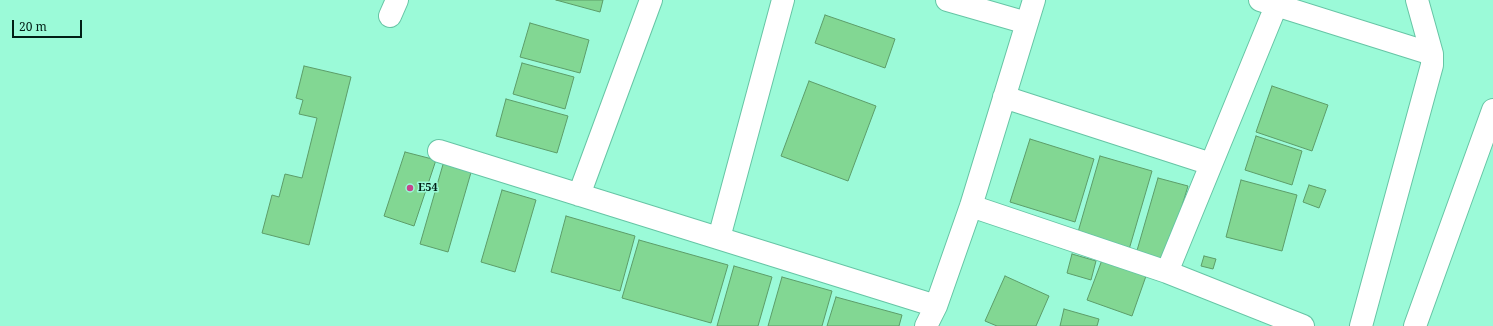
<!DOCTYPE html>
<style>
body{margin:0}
#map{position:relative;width:1493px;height:326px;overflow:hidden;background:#9bfad8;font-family:"Noto Serif",serif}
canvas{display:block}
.scale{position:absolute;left:12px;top:20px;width:70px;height:18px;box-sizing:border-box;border:2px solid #011e15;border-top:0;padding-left:5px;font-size:12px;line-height:14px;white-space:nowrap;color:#011e15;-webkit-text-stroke:3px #9bfad8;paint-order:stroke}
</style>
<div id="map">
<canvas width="1493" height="326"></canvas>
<div class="scale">20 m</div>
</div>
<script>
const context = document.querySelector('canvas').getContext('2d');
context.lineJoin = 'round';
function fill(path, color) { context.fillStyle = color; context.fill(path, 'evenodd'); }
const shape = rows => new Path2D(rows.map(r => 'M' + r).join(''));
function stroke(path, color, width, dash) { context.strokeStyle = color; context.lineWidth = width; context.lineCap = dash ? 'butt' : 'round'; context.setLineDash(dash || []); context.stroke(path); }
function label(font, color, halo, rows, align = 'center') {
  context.font = font + ' "Noto Serif",serif'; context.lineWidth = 3; context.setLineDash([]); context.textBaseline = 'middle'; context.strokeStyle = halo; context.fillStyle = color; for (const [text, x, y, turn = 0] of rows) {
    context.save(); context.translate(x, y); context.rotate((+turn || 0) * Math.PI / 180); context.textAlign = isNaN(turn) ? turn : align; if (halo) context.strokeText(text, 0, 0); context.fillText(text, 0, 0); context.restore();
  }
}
const building = shape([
 [556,0,603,0,600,12,556,0],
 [825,15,895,39,885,68,815,43,825,15],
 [530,23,589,40,580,73,520,57,530,23],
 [522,63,574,77,565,109,513,94,522,63],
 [304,66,351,77,309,245,262,233,272,195,279,197,285,174,302,178,317,118,299,114,303,100,296,98,304,66],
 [809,81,876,106,848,181,781,156,809,81],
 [1272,86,1328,105,1312,151,1256,132,1272,86],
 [506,99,568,116,557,153,496,136,506,99],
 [1256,136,1302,151,1292,185,1245,170,1256,136],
 [1030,139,1094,159,1075,222,1010,202,1030,139],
 [405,152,436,160,414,226,384,216,405,152],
 [1100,156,1152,171,1128,253,1076,239,1100,156],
 [444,161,472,169,448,252,420,244,444,161],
 [1158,178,1188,186,1165,262,1136,254,1158,178],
 [1241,180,1297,195,1282,251,1226,237,1241,180],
 [1309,185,1326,190,1319,208,1303,202,1309,185],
 [502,190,536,200,515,272,481,262,502,190],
 [566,216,635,236,620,291,551,272,566,216],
 [639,240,728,265,711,323,622,298,639,240],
 [1072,254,1096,261,1091,280,1067,273,1072,254],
 [1204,256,1216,259,1213,269,1201,266,1204,256],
 [1102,260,1146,276,1132,316,1087,300,1102,260],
 [734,266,772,277,758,326,717,326,734,266],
 [1005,276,1049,296,1036,326,997,326,985,321,1005,276],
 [782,277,832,291,822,326,768,326,782,277],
 [836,297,902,315,899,326,827,326,836,297],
 [1064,309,1099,319,1097,326,1060,326,1064,309]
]);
fill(building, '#82d793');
stroke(building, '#5c9d69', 1);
const minor = shape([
 [947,0,1027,23],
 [1260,0,1432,54],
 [390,16,397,0],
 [1004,97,1211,164],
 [439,151,936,306],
 [579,195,651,0],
 [971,206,1167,272,1303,326],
 [719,238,783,0],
 [1167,272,1276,6],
 [926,326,936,306,971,206,1034,0],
 [1361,326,1432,65,1432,54,1417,0],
 [1415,326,1493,110]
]);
stroke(minor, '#66c5a5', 24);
stroke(minor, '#fff', 22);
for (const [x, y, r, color] of [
 [410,188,4,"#c6458d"]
]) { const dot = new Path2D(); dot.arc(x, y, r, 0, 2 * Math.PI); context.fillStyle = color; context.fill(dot); stroke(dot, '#9bfad8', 1.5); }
label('bold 11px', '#011e15', '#9bfad8', [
 ["E54",418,188]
], 'left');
</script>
